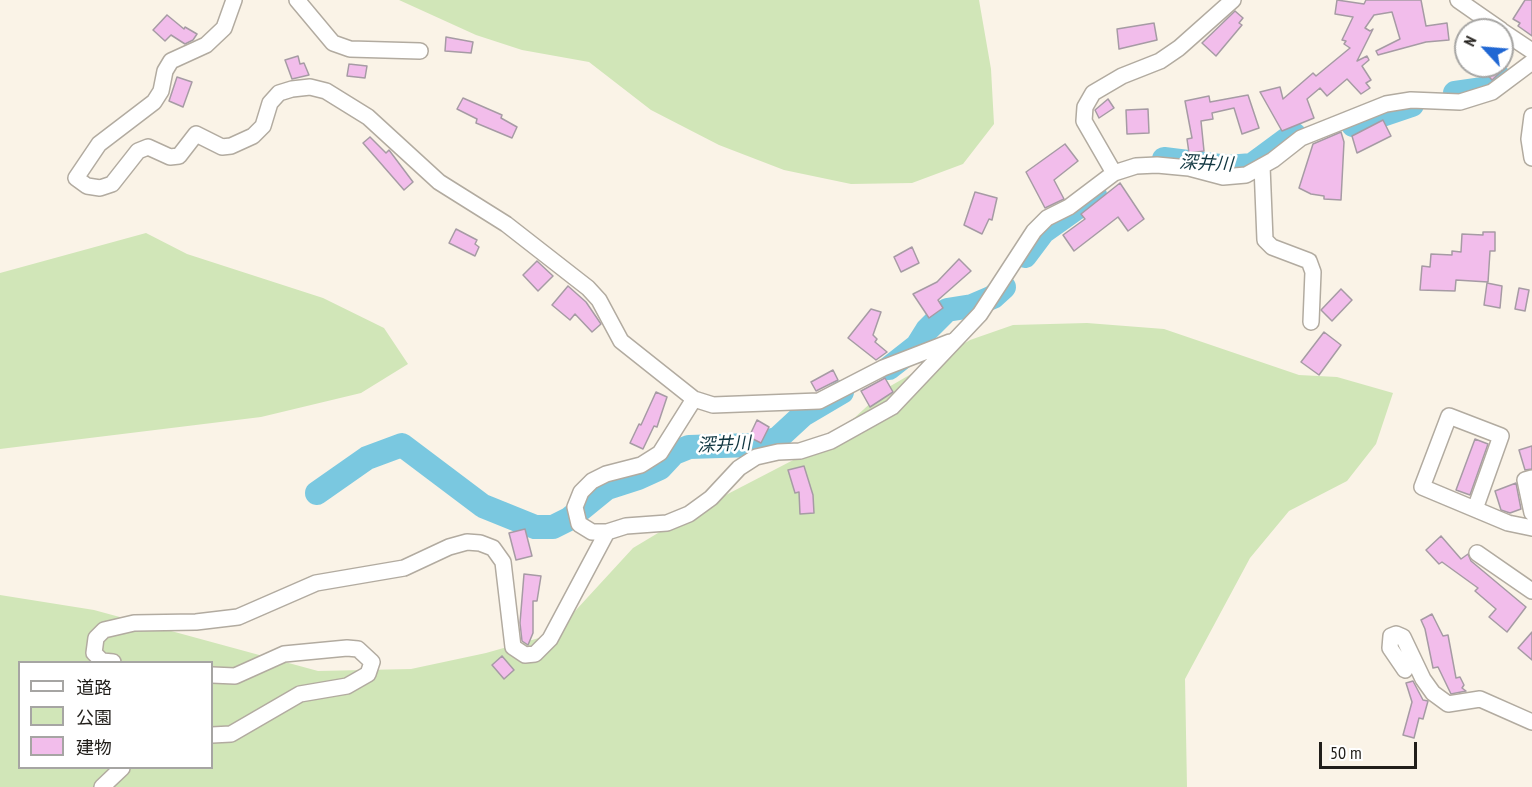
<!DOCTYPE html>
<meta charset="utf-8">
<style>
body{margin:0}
#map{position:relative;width:1532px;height:787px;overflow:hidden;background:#faf3e7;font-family:"PT Sans Narrow","Noto Sans JP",sans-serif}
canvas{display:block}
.legend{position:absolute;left:18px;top:661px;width:195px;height:108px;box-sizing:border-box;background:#fff;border:2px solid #a6a5a3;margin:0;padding:8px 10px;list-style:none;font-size:18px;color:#211e1a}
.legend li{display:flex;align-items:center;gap:12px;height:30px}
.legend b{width:30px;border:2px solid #a6a5a3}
.north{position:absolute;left:1454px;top:18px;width:60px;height:60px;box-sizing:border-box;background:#fff;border:2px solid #a6a5a3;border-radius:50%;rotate:296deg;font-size:16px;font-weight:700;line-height:24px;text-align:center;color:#211e1a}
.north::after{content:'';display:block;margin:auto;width:21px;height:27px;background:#2067d3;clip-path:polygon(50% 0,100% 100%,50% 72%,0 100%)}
.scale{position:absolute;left:1319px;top:742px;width:98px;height:27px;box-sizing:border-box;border:3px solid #211e1a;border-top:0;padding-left:8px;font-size:18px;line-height:21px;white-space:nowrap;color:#211e1a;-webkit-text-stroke:4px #fff;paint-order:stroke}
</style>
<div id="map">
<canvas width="1532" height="787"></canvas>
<ul class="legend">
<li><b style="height:8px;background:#fff"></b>道路</li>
<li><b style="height:16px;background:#d1e6b8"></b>公園</li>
<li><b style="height:16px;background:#f2bdeb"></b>建物</li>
</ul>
<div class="north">N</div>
<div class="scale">50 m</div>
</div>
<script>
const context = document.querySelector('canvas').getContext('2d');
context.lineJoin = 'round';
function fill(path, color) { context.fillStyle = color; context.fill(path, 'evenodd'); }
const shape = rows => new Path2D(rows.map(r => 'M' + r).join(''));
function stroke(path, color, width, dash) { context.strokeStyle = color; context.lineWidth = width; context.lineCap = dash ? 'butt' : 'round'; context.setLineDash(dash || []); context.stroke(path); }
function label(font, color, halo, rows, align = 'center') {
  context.font = font + ' "PT Sans Narrow","Noto Sans JP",sans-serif'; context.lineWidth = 5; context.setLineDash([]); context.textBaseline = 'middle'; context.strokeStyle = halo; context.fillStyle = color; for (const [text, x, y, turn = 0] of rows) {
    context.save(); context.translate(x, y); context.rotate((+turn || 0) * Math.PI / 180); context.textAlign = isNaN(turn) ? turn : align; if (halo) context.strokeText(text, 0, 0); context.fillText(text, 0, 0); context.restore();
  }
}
fill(shape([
 [399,0,979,0,991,69,994,124,963,164,912,183,851,184,784,170,719,145,651,110,589,62,522,50,476,35],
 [146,233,187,254,323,298,384,328,408,364,361,393,261,417,0,449,0,273],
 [1087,323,1164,329,1299,375,1337,377,1393,393,1376,444,1347,481,1289,511,1250,558,1185,679,1187,787,0,787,0,595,94,610,318,671,411,669,486,653,546,636,576,610,633,548,693,512,828,442,887,388,970,340,1013,325],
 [20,662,212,662,212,768,20,768]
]), '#d1e6b8');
stroke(shape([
 [1455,93,1483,89,1500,78],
 [1353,125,1412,105],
 [1164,159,1228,167,1252,165,1294,134],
 [1025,256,1043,232,1095,195],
 [889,368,917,346,927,330,947,310,972,306,993,297,1004,287],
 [317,493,367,458,402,445,483,506,535,527,553,527,569,519,607,488,638,478,660,468,674,453,689,447,752,445,777,439,803,415,842,392]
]), '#7ac8e0', 24);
const building = shape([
 [1337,0,1364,4,1366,0,1421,0,1426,26,1447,23,1449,40,1426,42,1378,55,1376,51,1400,39,1392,12,1374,15,1365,28,1370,31,1373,29,1357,61,1367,56,1369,60,1362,66,1371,80,1366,83,1370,88,1361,94,1347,79,1327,96,1320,88,1307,99,1314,118,1282,131,1260,92,1280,87,1283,99,1313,73,1316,76,1350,48,1344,44,1346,41,1342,40,1353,17,1335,14,1337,0],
 [1525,0,1532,0,1532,36,1518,26,1520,23,1513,19,1525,0],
 [1235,11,1243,18,1239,23,1242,25,1216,56,1202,43,1235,11],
 [167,15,184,29,185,27,197,34,193,40,185,44,171,35,165,41,153,30,167,15],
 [1154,23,1157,40,1119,49,1117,29,1154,23],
 [446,37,473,42,471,53,445,51,446,37],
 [298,56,300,64,304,63,309,75,292,79,285,60,298,56],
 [349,64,367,66,365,78,347,76,349,64],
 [1480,66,1507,66,1492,80,1480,66],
 [177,77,192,82,183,107,169,101,177,77],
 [1248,95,1259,128,1242,134,1234,108,1212,113,1213,119,1201,121,1204,151,1189,153,1187,139,1192,138,1185,101,1209,96,1210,102,1248,95],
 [463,98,502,115,501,118,517,127,512,138,476,123,477,119,457,109,463,98],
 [1108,99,1114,108,1099,118,1095,110,1108,99],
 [1148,109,1149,133,1127,134,1126,110,1148,109],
 [1383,120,1391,136,1357,153,1352,136,1383,120],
 [1341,132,1344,142,1341,200,1324,199,1324,196,1311,194,1299,188,1313,144,1341,132],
 [370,137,386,153,389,150,413,182,404,190,363,143,370,137],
 [1065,144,1078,161,1054,180,1064,199,1045,208,1026,172,1065,144],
 [1120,183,1144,219,1128,231,1118,217,1074,251,1063,235,1085,219,1081,214,1120,183],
 [975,192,997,198,992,220,989,219,982,234,964,225,975,192],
 [456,229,477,240,475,244,479,247,475,256,449,243,456,229],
 [1483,232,1495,232,1495,251,1490,251,1488,282,1456,280,1455,291,1420,290,1422,266,1430,267,1431,254,1452,255,1452,251,1461,252,1462,234,1483,235,1483,232],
 [912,247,919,263,901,272,894,257,912,247],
 [959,259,971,271,938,300,943,308,929,318,913,294,937,282,959,259],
 [537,261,553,276,538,291,523,275,537,261],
 [1487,283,1502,286,1500,308,1484,305,1487,283],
 [568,286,586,302,601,324,592,332,575,314,570,320,552,305,568,286],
 [1519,288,1529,290,1525,311,1515,309,1519,288],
 [1341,289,1352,300,1332,321,1321,310,1341,289],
 [871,309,881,312,873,335,877,339,875,342,887,352,876,360,848,338,871,309],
 [1324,332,1341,345,1319,375,1301,362,1324,332],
 [833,370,838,380,816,391,811,382,833,370],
 [885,378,893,392,870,407,861,391,885,378],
 [656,392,667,397,657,427,654,426,643,449,630,443,639,424,641,425,656,392],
 [757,420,769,427,761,443,749,437,757,420],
 [1475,439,1488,444,1470,495,1456,490,1475,439],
 [1532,446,1532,469,1525,470,1519,450,1532,446],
 [804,466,813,495,814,513,800,514,799,492,795,493,788,470,804,466],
 [1516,483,1521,509,1510,513,1501,510,1495,491,1516,483],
 [525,529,532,556,516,560,509,533,525,529],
 [1441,536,1461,559,1468,554,1471,561,1526,607,1507,632,1489,617,1496,609,1475,591,1478,588,1442,562,1439,564,1426,550,1441,536],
 [524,574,541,576,537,601,533,601,533,633,528,645,522,641,520,623,524,574],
 [1432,614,1443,636,1448,635,1456,678,1460,677,1464,685,1462,688,1466,691,1451,694,1438,667,1433,668,1425,629,1421,620,1432,614],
 [1532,632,1532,660,1518,648,1532,632],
 [502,656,514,670,504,679,492,665,502,656],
 [1413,681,1423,700,1428,701,1423,719,1419,718,1414,738,1403,735,1412,702,1406,683,1413,681]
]);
fill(building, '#f2bdeb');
stroke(building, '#a69ba4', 1.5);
const minor = shape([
 [234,0,224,28,206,45,171,61,165,71,161,91,154,102,99,144,76,178,87,186,100,188,112,184,138,151,148,147,170,157,179,156,196,134,222,147,231,146,253,136,263,126,270,103,279,93,292,89,310,87,326,91,368,117,439,182,506,224,588,288,599,300,621,341,694,399,660,453,641,465,606,474,592,481,581,492,575,507,579,524,592,532,607,532,626,526,667,523,689,514,711,498,739,468,756,457,778,452,800,451,831,441,892,407,980,314,1034,231,1047,218,1069,207,1114,173,1136,166,1157,165,1189,168,1223,177,1246,175,1273,160,1301,138,1386,104,1411,100,1460,102,1492,92,1532,62],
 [297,0,333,43,350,49,420,51],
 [1458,0,1501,30],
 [1502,31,1532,51],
 [1532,116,1529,139,1532,158],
 [1262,166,1265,240,1272,247,1309,261,1313,272,1311,322],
 [1114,173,1084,121,1085,107,1093,93,1122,76,1160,61,1179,48,1233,0],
 [694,399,713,405,819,401,883,368,950,342],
 [1532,478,1525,480,1532,513],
 [1475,509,1501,436,1449,416,1422,487,1508,523,1532,528],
 [1477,553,1532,591],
 [113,662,102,661,94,653,96,638,104,630,134,623,196,622,238,617,316,583,404,568,449,547,467,542,480,543,493,548,503,562,513,647,525,655,535,654,550,639,607,532],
 [1405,670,1390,648,1391,636,1396,634,1403,637,1423,679,1433,693,1448,704,1480,699,1532,722],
 [212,675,235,676,284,654,347,648,358,649,372,662,368,674,347,686,300,694,231,734,212,735],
 [102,787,122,768]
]);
stroke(minor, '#b2aba0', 18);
stroke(minor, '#fff', 15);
label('italic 18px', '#0f353f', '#fff', [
 ["深井川",1206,164,3],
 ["深井川",724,445,-3]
]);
</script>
